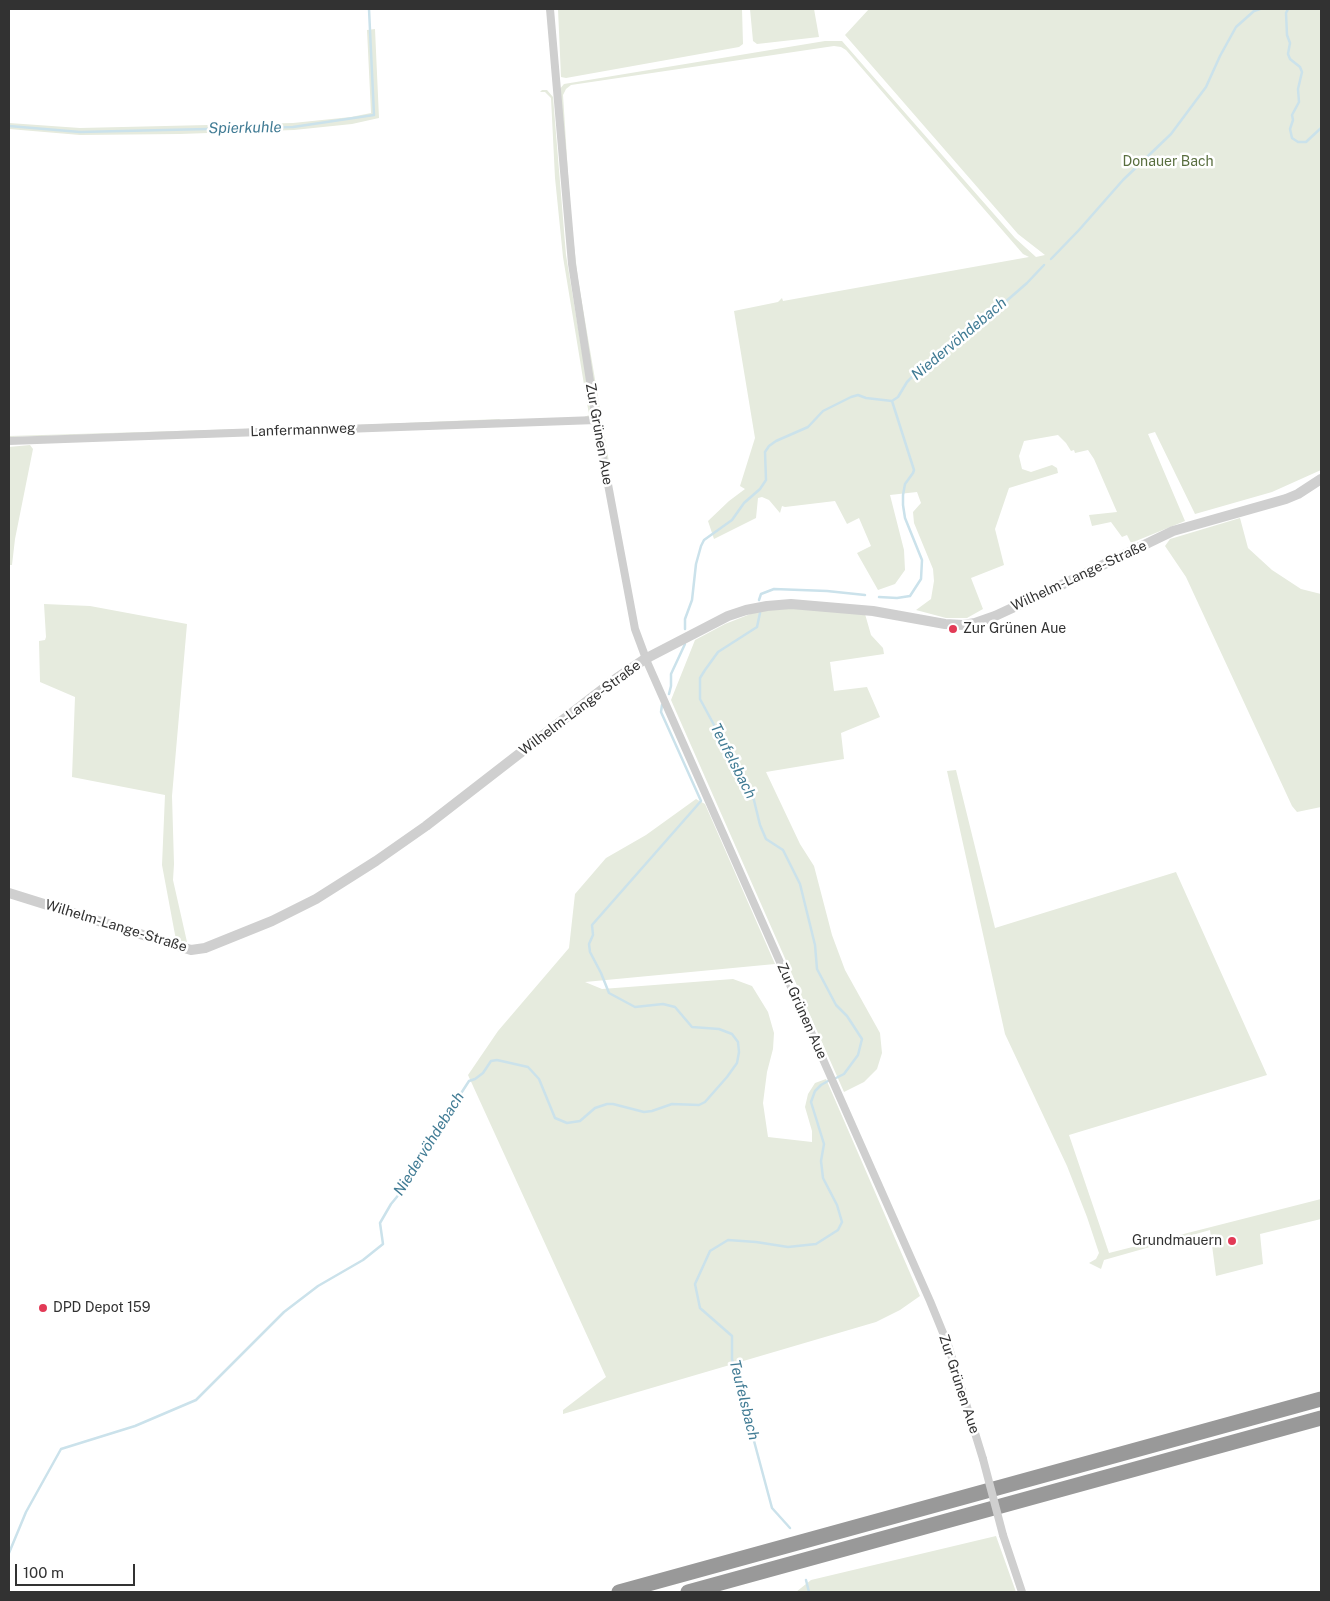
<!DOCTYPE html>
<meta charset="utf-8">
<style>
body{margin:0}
#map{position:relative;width:1330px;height:1601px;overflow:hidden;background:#fff;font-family:"Public Sans",sans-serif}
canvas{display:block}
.frame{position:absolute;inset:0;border:10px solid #323232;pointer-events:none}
.scale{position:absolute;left:15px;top:1564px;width:120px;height:22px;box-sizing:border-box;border:2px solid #323232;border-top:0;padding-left:6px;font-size:15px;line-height:18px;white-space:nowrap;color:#323232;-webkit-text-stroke:4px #fff;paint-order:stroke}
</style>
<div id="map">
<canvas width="1330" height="1601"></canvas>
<div class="frame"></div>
<div class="scale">100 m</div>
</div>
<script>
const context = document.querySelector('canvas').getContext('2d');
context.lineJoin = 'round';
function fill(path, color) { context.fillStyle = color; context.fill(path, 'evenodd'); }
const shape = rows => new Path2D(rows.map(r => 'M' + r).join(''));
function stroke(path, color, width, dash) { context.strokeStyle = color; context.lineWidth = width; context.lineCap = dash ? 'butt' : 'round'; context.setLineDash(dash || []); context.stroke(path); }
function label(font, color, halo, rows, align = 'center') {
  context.font = font + ' "Public Sans",sans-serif'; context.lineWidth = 5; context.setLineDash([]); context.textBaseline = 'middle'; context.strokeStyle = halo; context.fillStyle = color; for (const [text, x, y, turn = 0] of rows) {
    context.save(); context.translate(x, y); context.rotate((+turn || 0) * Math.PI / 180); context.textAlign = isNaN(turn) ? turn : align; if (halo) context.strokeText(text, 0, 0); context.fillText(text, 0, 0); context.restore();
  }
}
fill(shape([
 [558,9,742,9,743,44,739,47,566,78,561,77],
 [750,9,814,9,819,37,757,44,753,41],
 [869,9,1321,9,1321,470,1272,492,1195,514,1155,432,1148,434,1185,521,1131,543,1127,535,1122,537,1111,522,1092,526,1089,515,1117,512,1094,459,1088,450,1075,453,1074,450,1071,451,1066,443,1058,435,1024,441,1019,456,1022,469,1031,472,1052,465,1057,468,1058,473,1009,488,995,529,1004,565,971,578,983,609,967,618,946,618,916,610,931,599,934,581,933,569,914,523,913,512,921,503,917,492,890,495,904,550,905,570,895,584,878,590,857,553,871,546,859,518,847,524,835,501,785,507,782,506,780,513,769,500,762,497,758,498,756,518,714,539,708,521,729,501,745,489,740,486,755,438,734,311,778,302,782,298,783,301,1029,257,1023,254,846,50,841,47,834,46,571,85,566,89,563,95,571,220,578,279,609,462,607,463,576,278,559,90,564,84,825,41,842,41,1015,238,1036,257,1045,255,1018,234,845,35],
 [375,29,379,118,352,124,294,130,180,134,80,135,9,129,9,123,80,128,293,123,351,117,371,113,367,30],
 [542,90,547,90,553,97,566,255,592,412,590,417,581,419,9,437,9,436,309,427,499,419,503,421,582,418,589,415,563,257,555,178,551,98,545,92,540,92],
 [30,445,33,449,15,539,12,565,9,565,9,447],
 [1240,518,1248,548,1272,570,1301,589,1321,594,1321,807,1297,812,1292,806,1186,577,1165,546,1170,539],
 [44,604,90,606,187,624,172,796,174,864,173,880,187,942,176,940,162,865,165,795,72,777,75,697,40,682,39,641,45,640,46,637],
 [777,609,810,609,865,614,871,635,883,648,884,654,830,662,834,691,867,687,880,717,841,733,844,759,766,772,800,844,814,866,832,935,845,970,880,1033,882,1053,877,1069,864,1082,844,1092,671,700,695,640,725,624,753,613],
 [956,770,995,928,1176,872,1267,1075,1069,1135,1109,1253,1321,1199,1321,1219,1260,1234,1263,1264,1216,1276,1210,1230,1104,1260,1101,1269,1089,1263,1096,1259,1099,1253,1087,1217,1067,1166,1005,1034,947,771],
 [696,799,705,804,775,964,585,982,602,989,733,979,752,986,768,1012,774,1033,773,1049,767,1072,763,1103,768,1137,812,1142,812,1131,805,1107,808,1094,815,1083,826,1079,920,1296,900,1310,876,1322,563,1414,563,1410,606,1377,468,1075,498,1031,569,948,575,894,606,858,646,835],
 [996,1536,1016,1592,796,1592,811,1580]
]), '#e6ebde');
stroke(shape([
 [1288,9,1286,13,1287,35,1290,43,1288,54,1290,59,1300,67,1302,72,1298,89,1299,102,1292,115,1293,120,1290,129,1292,138,1298,142,1306,142,1321,128],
 [9,126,80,132,293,127,374,115,369,9],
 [1051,259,1079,230,1123,180,1171,134,1206,87,1220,56,1236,27,1254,11,1260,9],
 [879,597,897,598,910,596,921,579,922,560,905,518,903,505,903,495,905,484,913,473,914,470,892,401],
 [759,600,761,594,774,589,827,591,865,595],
 [760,613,757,627,718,652,705,670,700,678,700,699,740,773,751,788,760,825,766,839,783,850,800,884,815,945,817,969,836,1005,847,1016,862,1039,858,1055,844,1074,836,1078],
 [685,629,685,619,692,600,696,564,701,546,704,540,732,520,744,503,760,489,766,480,765,452,769,446,776,441,808,427,823,411,851,397,858,395,866,398,892,401,898,397,907,382,916,373,941,358,1027,283,1044,265],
 [669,694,671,686,671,674,685,644],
 [790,1528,772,1508,732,1359,732,1336,700,1308,695,1284,710,1251,728,1240,756,1242,788,1247,816,1244,838,1230,842,1222,837,1205,823,1178,821,1161,824,1144,811,1102,815,1091,821,1085,828,1081],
 [9,1553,26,1512,61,1449,135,1426,196,1400,284,1312,318,1286,363,1260,383,1244,380,1223,391,1204,410,1181,427,1146,469,1081,475,1079,483,1073,491,1061,497,1060,528,1067,539,1079,555,1118,567,1123,580,1121,595,1108,607,1104,613,1104,644,1112,652,1111,672,1104,699,1105,705,1102,727,1077,737,1063,739,1052,738,1042,732,1034,719,1029,692,1027,675,1007,663,1004,635,1007,609,993,601,973,590,952,589,944,593,935,592,925,701,801,661,712,662,705],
 [806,1580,809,1592]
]), '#cbe2eb', 2.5);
stroke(shape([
 [550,9,572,264,596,420,635,629,648,664,930,1301,948,1345,983,1459],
 [9,441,596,420],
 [1003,1535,1022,1592]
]), '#cfcfcf', 8);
stroke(shape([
 [9,893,191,950,205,948,272,921,316,899,376,861,426,826,617,678,645,659,728,616,746,610,767,606,791,604,873,611,945,624,963,625,975,623,995,616,1049,591,1173,531,1286,499,1298,494,1321,479]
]), '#cfcfcf', 10);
stroke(shape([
 [619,1592,1321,1399],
 [688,1592,1321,1418]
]), '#999', 15);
stroke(shape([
 [983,1459,1003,1535]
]), '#cfcfcf', 8);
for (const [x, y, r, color] of [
 [953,629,5,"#e23a56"],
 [1232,1241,5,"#e23a56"],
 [43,1308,5,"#e23a56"]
]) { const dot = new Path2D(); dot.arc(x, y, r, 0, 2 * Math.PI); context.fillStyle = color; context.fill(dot); stroke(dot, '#fff', 2); }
label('14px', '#596e3f', '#fff', [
 ["Donauer Bach",1168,162]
]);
label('14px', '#323232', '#fff', [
 ["Lanfermannweg",303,430,-2],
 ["Zur Grünen Aue",599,434,80],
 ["Wilhelm-Lange-Straße",1079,576,-25],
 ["Wilhelm-Lange-Straße",580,708,-37],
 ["Wilhelm-Lange-Straße",116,926,17],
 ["Zur Grünen Aue",802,1011,66],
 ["Zur Grünen Aue",959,1384,72]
]);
label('14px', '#323232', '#fff', [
 ["Zur Grünen Aue",963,629],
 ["Grundmauern",1222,1241,"right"],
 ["DPD Depot 159",53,1308]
], 'left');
label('italic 15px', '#407b94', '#fff', [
 ["Spierkuhle",245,128,-1],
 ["Niedervöhdebach",959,339,-40],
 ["Teufelsbach",733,761,63],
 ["Niedervöhdebach",429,1144,-58],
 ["Teufelsbach",744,1400,76]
]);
</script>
